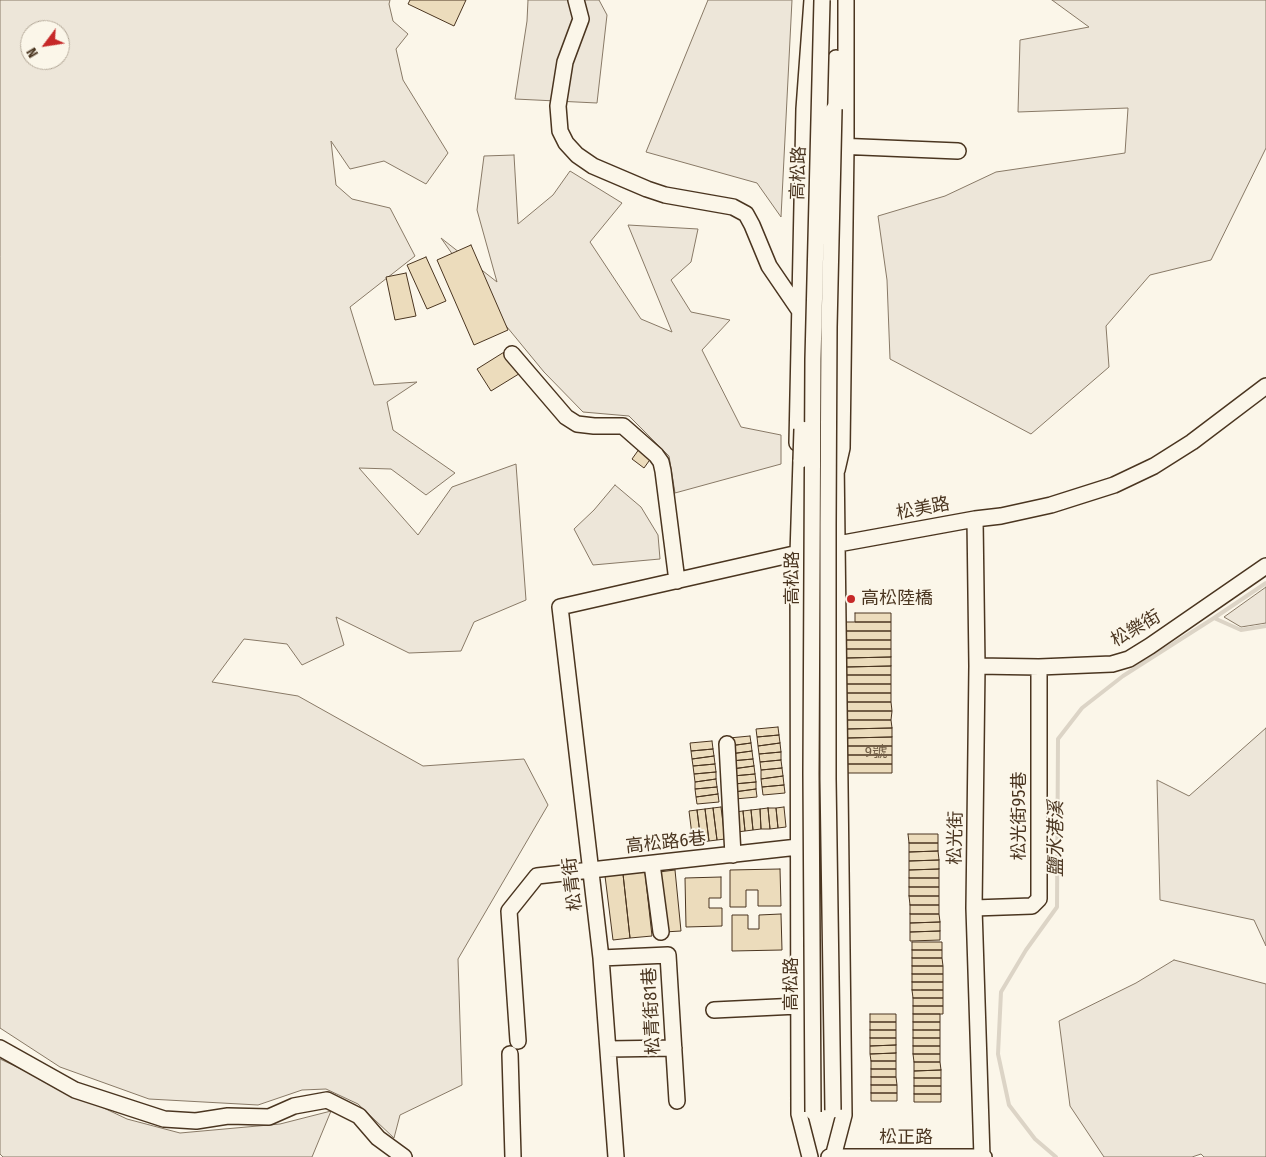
<!DOCTYPE html>
<meta charset="utf-8">
<style>
body{margin:0}
#map{position:relative;width:1266px;height:1157px;overflow:hidden;background:#fbf6e9;font-family:"Fira Sans Condensed",sans-serif}
canvas{display:block}
.north{position:absolute;left:20px;top:20px;width:50px;height:50px;box-sizing:border-box;background:#fbf6e9;border:1px solid #b4a999;border-radius:50%;rotate:239deg;font-size:14px;font-weight:700;line-height:20px;text-align:center;color:#4a3520}
.north::after{content:'';display:block;margin:auto;width:18px;height:22px;background:#c62828;clip-path:polygon(50% 0,100% 100%,50% 72%,0 100%)}
</style>
<div id="map">
<canvas width="1266" height="1157"></canvas>
<div class="north">N</div>
</div>
<script>
const context = document.querySelector('canvas').getContext('2d');
context.lineJoin = 'round';
function fill(path, color) { context.fillStyle = color; context.fill(path, 'evenodd'); }
const shape = rows => new Path2D(rows.map(r => 'M' + r).join(''));
function stroke(path, color, width, dash) { context.strokeStyle = color; context.lineWidth = width; context.lineCap = dash ? 'butt' : 'round'; context.setLineDash(dash || []); context.stroke(path); }
function label(font, color, halo, rows, align = 'center') {
  context.font = font + ' "Fira Sans Condensed","Noto Sans TC",sans-serif'; context.lineWidth = 4; context.setLineDash([]); context.textBaseline = 'middle'; context.strokeStyle = halo; context.fillStyle = color; for (const [text, x, y, turn = 0] of rows) {
    context.save(); context.translate(x, y); context.rotate((+turn || 0) * Math.PI / 180); context.textAlign = isNaN(turn) ? turn : align; if (halo) context.strokeText(text, 0, 0); context.fillText(text, 0, 0); context.restore();
  }
}
const green = shape([
 [0,0,390,0,389,4,393,21,408,34,396,49,403,80,448,153,426,184,384,161,350,169,331,141,336,185,352,199,390,208,415,256,350,307,374,385,417,382,387,402,393,430,455,473,426,495,391,469,359,468,418,535,452,487,516,464,526,600,474,622,461,651,409,653,336,617,344,645,302,665,287,644,244,639,212,682,298,696,423,766,524,759,548,805,458,959,462,1085,400,1115,394,1138,358,1104,326,1089,302,1090,258,1105,149,1099,60,1067,0,1028,0,0],
 [30,30,60,30,60,60,30,60,30,30],
 [528,0,599,0,607,15,597,103,515,99,527,21,528,0],
 [708,0,792,0,781,217,757,183,646,152,708,0],
 [1052,0,1266,0,1266,148,1211,260,1150,275,1106,326,1109,367,1031,434,890,359,887,280,878,216,945,196,996,172,1125,153,1128,108,1018,112,1020,40,1089,27,1052,0],
 [514,155,518,224,553,195,570,171,622,203,590,242,641,319,672,332,628,225,698,229,691,262,671,280,691,312,730,320,702,350,741,427,781,435,781,464,675,493,669,456,629,416,583,412,544,372,484,299,441,238,497,282,477,210,484,156,514,155],
 [615,485,641,507,658,535,660,559,593,565,574,529,594,510,615,485],
 [1266,587,1266,623,1241,627,1224,617,1266,587],
 [1266,728,1266,946,1254,920,1160,900,1157,780,1189,796,1266,728],
 [1174,960,1266,984,1266,1157,1204,1157,1201,1154,1192,1157,1104,1157,1070,1106,1059,1021,1136,983,1174,960],
 [0,1059,127,1119,180,1133,280,1124,331,1111,312,1157,3,1157,0,1154,0,1059]
]);
fill(green, '#ede6d9');
stroke(green, '#887966', 1);
stroke(shape([
 [1214,618,1266,583],
 [1056,1157,1035,1139,1009,1105,998,1054,1001,992,1026,950,1057,907,1058,739,1082,708,1123,676,1214,618,1241,630,1266,626]
]), '#dcd4c6', 4);
const building = shape([
 [410,0,466,0,454,26,408,4,410,0],
 [471,245,508,330,474,345,437,260,471,245],
 [426,257,446,301,427,309,407,265,426,257],
 [406,273,416,316,395,320,386,277,406,273],
 [509,349,522,372,491,391,477,369,509,349],
 [642,445,654,454,644,468,632,459,642,445],
 [855,613,891,613,891,622,855,622,855,613],
 [846,622,891,622,891,631,845,631,846,622],
 [845,631,891,631,891,640,846,640,845,631],
 [846,640,891,640,891,649,846,649,846,640],
 [846,649,891,649,891,657,846,658,846,649],
 [891,657,891,666,846,667,846,658,891,657],
 [891,666,891,675,846,675,846,667,891,666],
 [846,675,891,675,891,684,846,684,846,675],
 [846,684,891,684,891,693,846,693,846,684],
 [846,693,891,693,891,702,846,702,846,693],
 [846,702,891,702,892,711,846,711,846,702],
 [846,711,892,711,891,720,846,720,846,711],
 [846,720,891,720,892,728,846,729,846,720],
 [778,727,779,735,757,737,756,729,778,727],
 [892,728,892,737,847,738,846,729,892,728],
 [779,735,780,743,758,746,757,737,779,735],
 [750,736,751,743,729,746,729,738,750,736],
 [892,737,892,746,847,746,847,738,892,737],
 [712,741,713,749,691,751,690,743,712,741],
 [751,743,752,751,730,754,729,746,751,743],
 [780,743,781,752,759,754,758,746,780,743],
 [847,746,892,746,892,755,847,755,847,746],
 [713,749,714,756,692,759,691,751,713,749],
 [752,751,753,759,731,761,730,754,752,751],
 [781,752,781,760,760,762,759,754,781,752],
 [847,755,892,755,892,764,847,764,847,755],
 [714,756,715,764,693,766,692,759,714,756],
 [753,759,754,766,732,769,731,761,753,759],
 [781,760,782,768,761,770,760,762,781,760],
 [715,764,716,772,694,774,693,766,715,764],
 [847,764,892,764,892,773,847,773,847,764],
 [754,766,755,774,733,776,732,769,754,766],
 [782,768,783,776,761,779,761,770,782,768],
 [716,772,716,779,695,782,694,774,716,772],
 [755,774,756,782,734,784,733,776,755,774],
 [783,776,784,785,762,787,761,779,783,776],
 [716,779,717,787,695,789,695,782,716,779],
 [756,782,756,789,734,792,734,784,756,782],
 [784,785,785,793,763,795,762,787,784,785],
 [717,787,718,794,696,797,695,789,717,787],
 [756,789,757,797,735,799,734,792,756,789],
 [718,794,719,802,697,804,696,797,718,794],
 [721,807,725,839,717,840,713,808,721,807],
 [784,807,786,827,778,828,776,808,784,807],
 [713,808,717,840,709,841,705,809,713,808],
 [768,808,770,829,761,829,760,809,768,808],
 [768,808,776,808,778,828,770,829,768,808],
 [705,809,709,841,701,842,697,810,705,809],
 [760,809,761,829,753,830,751,810,760,809],
 [697,810,701,842,693,843,689,811,697,810],
 [751,810,753,830,745,831,743,811,751,810],
 [743,811,745,831,737,832,735,812,743,811],
 [908,834,938,834,938,843,909,843,908,834],
 [909,843,938,843,938,851,909,852,909,843],
 [938,851,939,860,909,861,909,852,938,851],
 [939,860,939,869,909,870,909,861,939,860],
 [780,869,781,906,758,906,758,890,746,890,746,907,730,907,730,870,780,869],
 [939,869,939,878,909,878,909,870,939,869],
 [675,870,681,931,664,932,659,872,675,870],
 [645,872,652,936,630,938,623,874,645,872],
 [623,874,630,938,613,940,605,876,623,874],
 [721,877,721,898,709,898,709,908,722,908,722,926,686,927,685,878,721,877],
 [909,878,939,878,939,887,909,887,909,878],
 [909,887,939,887,939,896,909,896,909,887],
 [909,896,939,896,939,905,910,905,909,896],
 [910,905,939,905,939,914,910,914,910,905],
 [781,914,782,950,732,951,732,915,748,915,748,929,759,929,759,915,781,914],
 [910,914,939,914,940,922,910,923,910,914],
 [940,922,940,931,910,932,910,923,940,922],
 [940,931,940,940,910,941,910,932,940,931],
 [912,942,942,942,942,950,912,950,912,942],
 [912,950,942,950,942,958,912,958,912,950],
 [912,958,942,958,943,966,912,966,912,958],
 [912,966,943,966,943,974,912,974,912,966],
 [912,974,943,974,943,982,912,982,912,974],
 [912,982,943,982,943,990,912,990,912,982],
 [912,990,943,990,943,998,913,998,912,990],
 [913,998,943,998,943,1006,913,1006,913,998],
 [913,1006,943,1006,943,1014,913,1014,913,1006],
 [870,1014,896,1014,896,1022,870,1022,870,1014],
 [913,1014,940,1014,940,1022,913,1022,913,1014],
 [870,1022,896,1022,896,1030,870,1030,870,1022],
 [913,1022,940,1022,940,1030,913,1030,913,1022],
 [870,1030,896,1030,896,1038,870,1038,870,1030],
 [913,1030,940,1030,940,1038,913,1038,913,1030],
 [870,1038,896,1038,896,1045,870,1046,870,1038],
 [913,1038,940,1038,940,1046,913,1046,913,1038],
 [896,1045,896,1053,870,1054,870,1046,896,1045],
 [913,1046,940,1046,940,1054,913,1054,913,1046],
 [896,1053,896,1061,871,1061,870,1054,896,1053],
 [913,1054,940,1054,940,1062,914,1062,913,1054],
 [871,1061,896,1061,896,1069,871,1069,871,1061],
 [914,1062,940,1062,941,1070,914,1071,914,1062],
 [871,1069,896,1069,896,1077,871,1077,871,1069],
 [941,1070,941,1078,914,1078,914,1071,941,1070],
 [871,1077,896,1077,897,1085,871,1085,871,1077],
 [914,1078,941,1078,941,1086,914,1086,914,1078],
 [871,1085,897,1085,897,1093,871,1093,871,1085],
 [914,1086,941,1086,941,1094,914,1094,914,1086],
 [871,1093,897,1093,897,1101,871,1101,871,1093],
 [914,1094,941,1094,941,1102,914,1102,914,1094]
]);
fill(building, '#ecdcbc');
stroke(building, '#4a3520', 1);
const minor = shape([
 [576,0,581,19,565,62,558,106,560,131,566,143,577,155,593,166,647,189,665,195,733,207,746,214,752,225,769,266,799,310],
 [834,109,836,58],
 [837,146,958,151],
 [512,354,566,417,577,424,594,426,623,426,656,455,661,462,663,471,677,581],
 [797,443,804,109,812,0],
 [801,460,798,554,799,1114,810,1157],
 [837,470,842,448,846,147,846,0],
 [975,519,977,666,974,908,982,1157],
 [977,666,1039,667,1112,664,1129,659,1150,646,1266,566],
 [727,744,733,855],
 [652,864,661,932],
 [974,908,1032,906,1039,899,1039,667],
 [601,958,668,955,677,1101],
 [714,1010,798,1006],
 [518,1041,509,911,537,876,798,847],
 [0,1048,75,1090,164,1119,196,1121,228,1116,269,1117,294,1106,327,1100,359,1116,378,1138,404,1157],
 [608,1049,674,1048],
 [510,1054,513,1157],
 [616,1157,601,958,560,607,838,544,975,519,1001,516,1051,505,1114,485,1154,466,1192,442,1266,386],
 [829,1157,984,1157],
 [833,1157,844,1115,836,458]
]);
stroke(minor, '#4a3520', 18);
stroke(minor, '#fbf6e9', 15);
const minorBridge = shape([
 [801,460,802,429],
 [833,1110,828,779,828,524,829,327,834,109],
 [813,1112,811,773,813,359,822,0]
]);
stroke(minorBridge, '#4a3520', 18, []);
stroke(minorBridge, '#fbf6e9', 15);
for (const [x, y, r, color] of [
 [851,599,5,"#c62828"]
]) { const dot = new Path2D(); dot.arc(x, y, r, 0, 2 * Math.PI); context.fillStyle = color; context.fill(dot); stroke(dot, '#fbf6e9', 2); }
label('15px', '#725f47', null, [
 ["9號",876,753]
]);
label('18px', '#4a3520', '#fbf6e9', [
 ["高松路",799,173,-88],
 ["松美路",923,509,-11],
 ["高松路",793,578,-90],
 ["松樂街",1136,629,-30],
 ["松光街95巷",1020,816,-90],
 ["松光街",956,838,-89],
 ["高松路6巷",666,843,-6],
 ["松青街",573,884,-97],
 ["高松路",792,984,-90],
 ["松青街81巷",652,1011,-93],
 ["松正路",906,1138]
]);
label('18px', '#4a3520', '#fbf6e9', [
 ["高松陸橋",861,599]
], 'left');
label('italic 19px', '#4a3520', '#fbf6e9', [
 ["鹽水港溪",1057,839,-90]
]);
</script>
